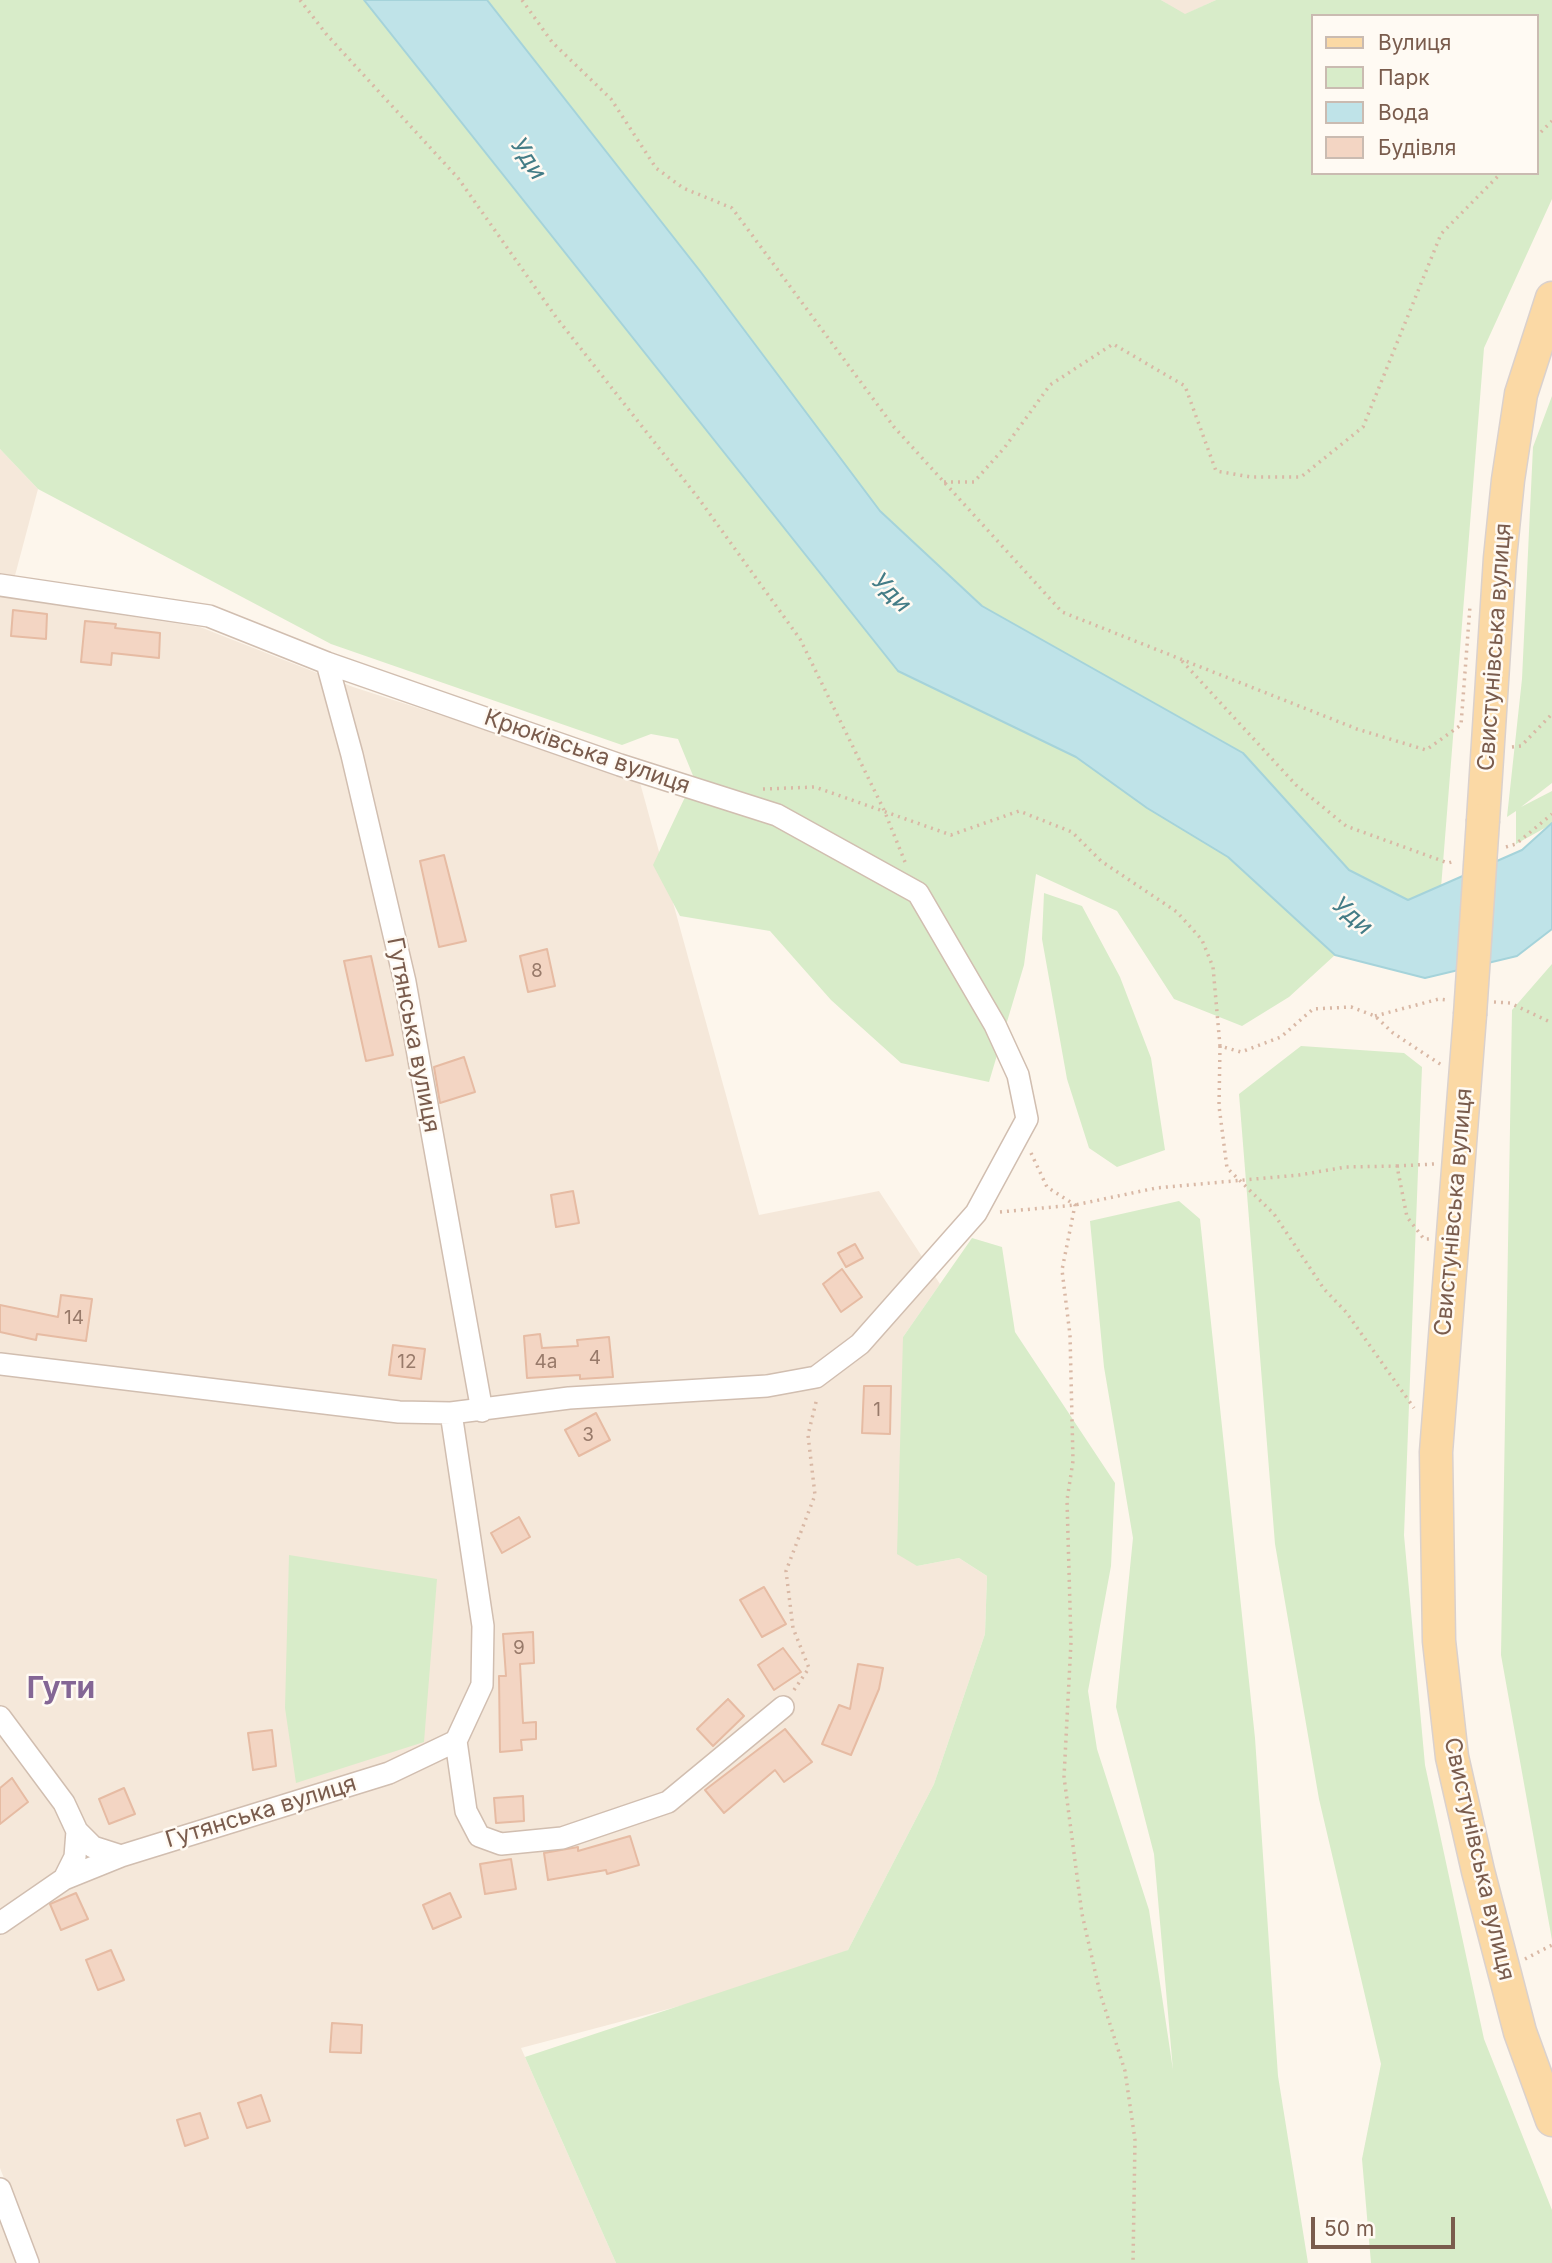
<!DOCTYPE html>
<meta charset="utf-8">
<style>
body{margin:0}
#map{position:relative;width:1552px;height:2263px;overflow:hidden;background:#fdf6ec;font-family:Inter,sans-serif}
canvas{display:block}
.legend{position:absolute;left:1311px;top:14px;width:228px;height:161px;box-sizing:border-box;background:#fffaf3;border:2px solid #cabbb1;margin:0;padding:9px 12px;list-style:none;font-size:21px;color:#7a5c4d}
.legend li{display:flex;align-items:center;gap:14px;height:35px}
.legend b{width:35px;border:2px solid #cabbb1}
.scale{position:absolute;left:1311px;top:2217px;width:144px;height:32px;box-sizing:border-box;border:4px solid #7a5c4d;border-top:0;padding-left:9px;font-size:21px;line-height:24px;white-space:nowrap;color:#7a5c4d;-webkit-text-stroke:5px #fffaf3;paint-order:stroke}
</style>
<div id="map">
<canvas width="1552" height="2263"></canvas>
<ul class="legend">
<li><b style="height:9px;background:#fbd9a5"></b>Вулиця</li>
<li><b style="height:19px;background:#d8ecc9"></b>Парк</li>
<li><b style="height:19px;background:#bfe3e8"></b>Вода</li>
<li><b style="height:19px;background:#f3d5c3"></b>Будівля</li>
</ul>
<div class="scale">50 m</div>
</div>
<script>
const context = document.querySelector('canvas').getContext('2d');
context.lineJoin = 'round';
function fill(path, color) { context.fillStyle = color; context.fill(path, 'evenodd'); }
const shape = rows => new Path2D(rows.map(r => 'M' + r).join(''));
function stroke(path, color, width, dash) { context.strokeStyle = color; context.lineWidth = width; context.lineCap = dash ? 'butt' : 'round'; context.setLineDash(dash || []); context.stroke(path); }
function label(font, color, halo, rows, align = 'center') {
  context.font = font + ' Inter,sans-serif'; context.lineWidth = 5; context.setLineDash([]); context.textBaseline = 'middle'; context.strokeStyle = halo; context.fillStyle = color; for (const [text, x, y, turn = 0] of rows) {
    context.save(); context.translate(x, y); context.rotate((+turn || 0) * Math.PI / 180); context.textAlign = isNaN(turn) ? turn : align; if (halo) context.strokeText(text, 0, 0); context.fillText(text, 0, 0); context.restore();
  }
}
fill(shape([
 [1161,0,1216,0,1184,15],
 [0,449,38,489,9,598,200,627,353,687,639,779,759,1215,879,1191,940,1284,903,1337,917,1566,959,1558,987,1576,985,1634,934,1784,848,1950,801,1974,521,2048,616,2263,37,2263,0,2168],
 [0,2220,19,2263,0,2263]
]), '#f5e8da');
fill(shape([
 [0,0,364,0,898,671,1076,757,1147,808,1228,857,1335,955,1289,997,1242,1026,1174,999,1117,911,1036,874,1024,965,989,1082,901,1063,831,1000,770,931,680,916,653,865,694,778,678,739,651,734,622,745,331,644,38,489,0,449],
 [487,0,1161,0,1185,14,1216,0,1552,0,1552,199,1484,348,1441,888,1409,900,1344,868,978,613,880,511,721,298],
 [1312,16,1536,16,1536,173,1312,173],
 [1552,396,1552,783,1521,807,1552,791,1552,824,1516,844,1516,811,1507,817,1522,679,1533,447],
 [1044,893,1082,906,1120,977,1151,1058,1165,1150,1117,1167,1089,1148,1067,1079,1042,939],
 [1552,964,1552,1940,1501,1655,1512,1010],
 [1301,1046,1404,1053,1422,1067,1404,1535,1425,1765,1484,2039,1552,2210,1552,2263,1371,2263,1362,2159,1381,2064,1319,1799,1275,1544,1239,1094],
 [1179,1201,1200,1219,1255,1738,1278,2076,1308,2263,616,2263,525,2057,848,1950,934,1784,985,1634,987,1576,959,1558,917,1566,897,1554,903,1337,972,1238,1002,1247,1015,1332,1115,1483,1111,1566,1088,1691,1097,1749,1149,1910,1173,2070,1154,1854,1116,1707,1133,1538,1104,1367,1090,1221],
 [289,1555,437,1579,424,1742,296,1783,285,1708]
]), '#d8ecc9');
const water = shape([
 [364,0,487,0,700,271,880,511,982,606,1243,753,1349,870,1408,900,1522,850,1552,823,1552,929,1517,956,1425,978,1335,955,1228,857,1147,808,1076,757,898,671,364,0]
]);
fill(water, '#bfe3e8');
stroke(water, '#a5d3da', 2);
const building = shape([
 [13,610,47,614,46,639,11,636,13,610],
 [85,621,116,624,115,628,160,633,159,658,112,653,111,665,81,662,85,621],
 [444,855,466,941,439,947,420,861,444,855],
 [547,949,555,986,528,992,520,956,547,949],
 [371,956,393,1055,366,1061,344,961,371,956],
 [464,1057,475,1092,440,1103,434,1067,464,1057],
 [573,1191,579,1223,556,1227,551,1195,573,1191],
 [855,1244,863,1258,846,1267,838,1253,855,1244],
 [842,1269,862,1297,841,1312,823,1284,842,1269],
 [61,1295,92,1299,86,1341,37,1334,36,1340,0,1332,0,1305,58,1317,61,1295],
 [540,1334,542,1348,578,1346,577,1340,609,1337,613,1377,580,1379,580,1375,527,1378,524,1336,540,1334],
 [393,1345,425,1349,421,1379,389,1375,393,1345],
 [864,1386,891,1386,890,1434,862,1433,864,1386],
 [596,1413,610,1440,579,1456,565,1430,596,1413],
 [519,1517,530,1537,502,1553,491,1533,519,1517],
 [764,1587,786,1624,762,1637,740,1600,764,1587],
 [533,1632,534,1663,520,1664,523,1723,536,1722,536,1739,521,1740,522,1750,500,1752,499,1676,506,1676,503,1634,533,1632],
 [783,1648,801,1672,774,1690,758,1665,783,1648],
 [858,1664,883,1668,879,1689,851,1755,822,1744,839,1705,850,1709,858,1664],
 [728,1699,744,1716,713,1746,697,1729,728,1699],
 [785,1729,812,1762,784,1782,775,1770,724,1813,705,1790,785,1729],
 [272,1730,276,1766,253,1770,248,1733,272,1730],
 [12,1778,28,1802,0,1824,0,1788,12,1778],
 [124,1788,135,1814,109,1824,99,1799,124,1788],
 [523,1796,524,1821,496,1823,494,1798,523,1796],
 [630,1836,639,1865,607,1874,606,1870,548,1880,544,1853,578,1847,578,1851,630,1836],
 [511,1859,516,1889,485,1894,480,1864,511,1859],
 [76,1893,88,1919,61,1930,50,1904,76,1893],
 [450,1893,461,1917,433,1929,423,1905,450,1893],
 [111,1950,124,1980,98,1990,86,1960,111,1950],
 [332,2023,362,2025,361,2053,330,2052,332,2023],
 [261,2095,270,2121,247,2128,238,2103,261,2095],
 [200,2113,208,2138,185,2146,177,2120,200,2113]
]);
fill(building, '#f3d5c3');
stroke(building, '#e6bba3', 2);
const minor = shape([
 [0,585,209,616,327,663,620,765,777,815,918,893,995,1025,1018,1075,1027,1119,976,1213,860,1344,816,1377,767,1386,569,1398,451,1413,399,1412,0,1364],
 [327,663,352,755,405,982,482,1411],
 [0,1717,64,1803,77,1831,75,1857,64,1879,0,1923],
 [456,1741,466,1811,479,1836,501,1844,562,1838,668,1802,783,1707],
 [77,1831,93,1847,121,1856],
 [64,1879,121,1856,389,1773,456,1741,482,1685,483,1626,451,1413],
 [0,2189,28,2263]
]);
const primary = shape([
 [1483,820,1500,558,1508,480,1521,394,1552,298],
 [1470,1015,1436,1452,1439,1641,1452,1757,1478,1871,1520,2032,1552,2120]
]);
stroke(minor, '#d1beb0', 24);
stroke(primary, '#dad1cd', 35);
stroke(shape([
 [300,0,327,35,458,178,556,317,699,499,800,639,884,810,905,862],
 [522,0,552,42,611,99,656,168,683,188,732,208,894,427,1062,612,1357,729,1426,750,1461,725,1470,606],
 [1536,137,1552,121],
 [944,482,974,482,1005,447,1050,385,1113,344,1185,386,1216,471,1251,477,1301,477,1363,427,1441,234,1501,173],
 [1182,661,1296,785,1346,826,1448,863,1455,861],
 [1512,747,1521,746,1552,714],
 [763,789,815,787,951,835,1019,811,1072,832,1101,861,1177,912,1202,940,1213,967,1220,1046,1241,1052,1281,1037,1313,1009,1351,1007,1375,1016,1393,1033,1443,1066],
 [1506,847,1516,844,1552,814],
 [1494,1002,1510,1003,1552,1023],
 [1375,1016,1439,999,1448,1000],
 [1220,1046,1219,1106,1227,1168,1274,1214,1324,1289,1346,1312,1414,1408],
 [1031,1153,1047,1187,1075,1205,1062,1270,1070,1335,1073,1461,1067,1500,1071,1642,1064,1777,1082,1914,1100,1993,1125,2071,1135,2140,1133,2263],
 [1397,1166,1434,1164],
 [1000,1212,1075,1205,1156,1188,1299,1175,1346,1167,1397,1166,1407,1217,1424,1239,1429,1239],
 [794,1690,809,1668,793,1628,786,1571,815,1495,808,1435,817,1398],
 [1525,1959,1552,1945]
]), '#d9b8a5', 3.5, [2, 5]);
stroke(minor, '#fff', 21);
stroke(primary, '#fbd9a5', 32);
const primaryBridge = shape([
 [1470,1015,1483,820]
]);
stroke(primaryBridge, '#dad1cd', 35, []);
stroke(primaryBridge, '#fbd9a5', 32);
label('19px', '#987a6a', null, [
 ["8",537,971],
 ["14",74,1318],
 ["4",595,1358],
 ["12",407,1362],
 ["4а",546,1362],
 ["1",877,1410],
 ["3",588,1435],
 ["9",519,1648]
]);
label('23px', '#7a5c4d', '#fffaf3', [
 ["Свистунівська вулиця",1495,647,-86],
 ["Крюківська вулиця",587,752,19],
 ["Гутянська вулиця",413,1035,79],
 ["Свистунівська вулиця",1454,1212,-85],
 ["Гутянська вулиця",261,1812,-17],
 ["Свистунівська вулиця",1479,1859,77]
]);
label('italic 24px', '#437c86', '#fffaf3', [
 ["Уди",528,159,57],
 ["Уди",891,593,45],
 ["Уди",1352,916,41]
]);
label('bold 30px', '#846695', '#fffaf3', [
 ["Гути",61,1689]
]);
</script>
